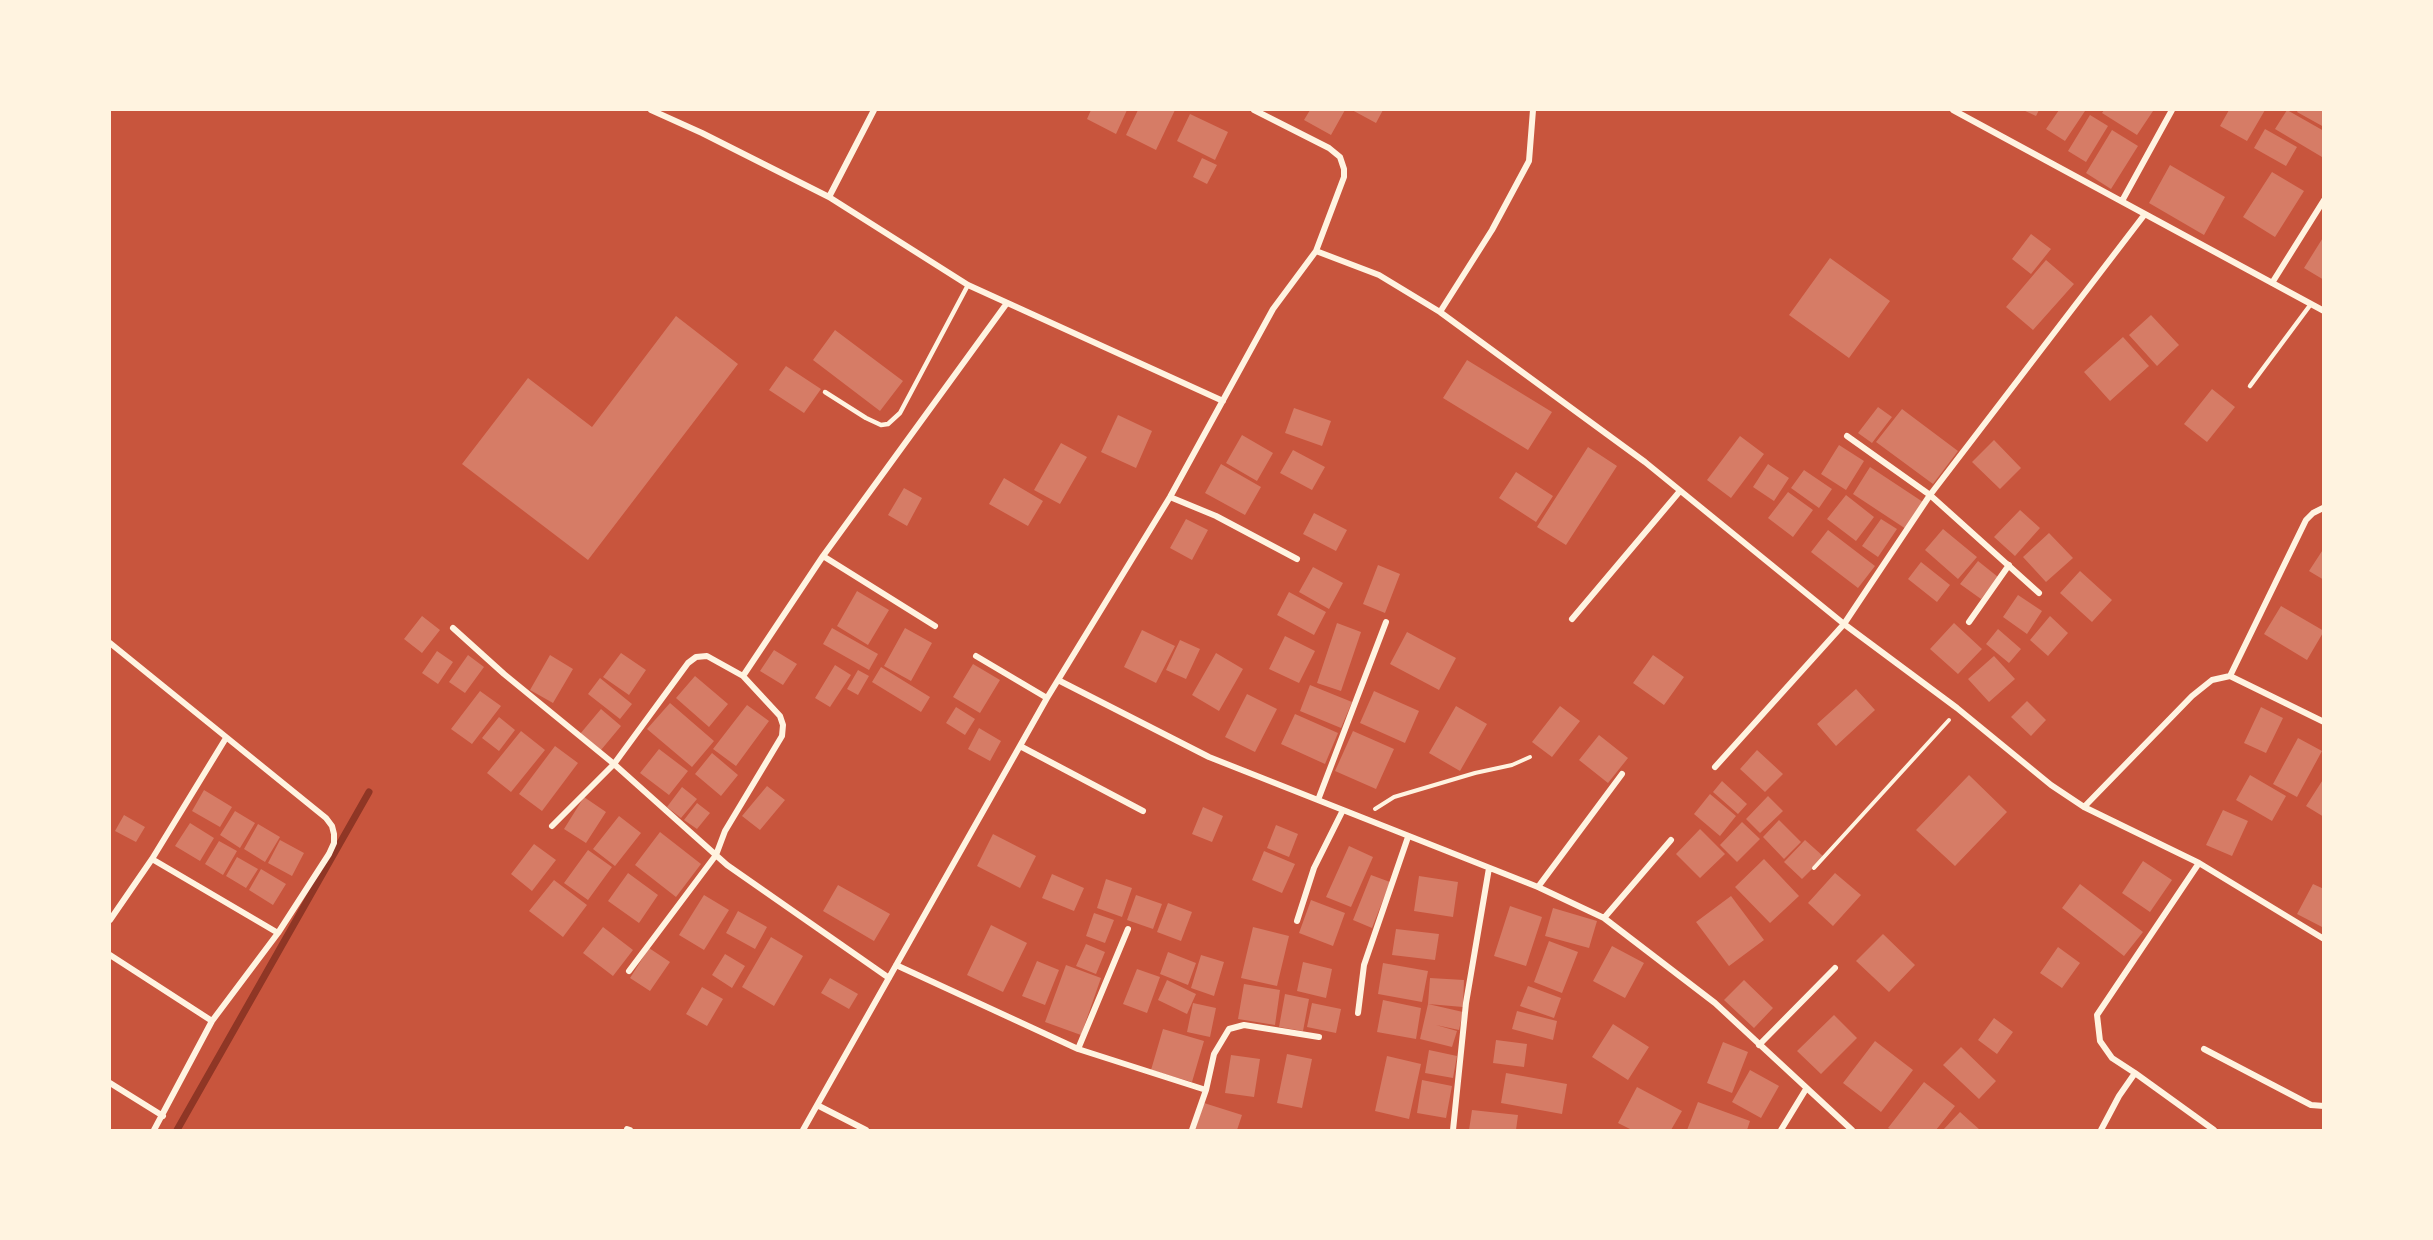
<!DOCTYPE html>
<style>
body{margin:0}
#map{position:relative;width:2433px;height:1240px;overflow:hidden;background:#c8553d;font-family:Jost,sans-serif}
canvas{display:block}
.frame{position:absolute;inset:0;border:111px solid #fff3e0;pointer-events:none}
</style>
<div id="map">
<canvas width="2433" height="1240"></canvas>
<div class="frame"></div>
</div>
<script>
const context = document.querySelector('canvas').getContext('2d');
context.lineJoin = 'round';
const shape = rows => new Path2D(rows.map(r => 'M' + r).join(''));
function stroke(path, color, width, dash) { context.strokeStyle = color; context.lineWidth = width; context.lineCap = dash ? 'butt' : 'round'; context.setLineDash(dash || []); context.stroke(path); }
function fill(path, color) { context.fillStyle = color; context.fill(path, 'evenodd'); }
stroke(shape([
 [177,1130,369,792]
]), '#8f3625', 7);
fill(shape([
 [1091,110,1127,110,1116,134,1087,119],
 [1138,110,1175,110,1156,150,1126,135],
 [1310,110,1345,110,1331,135,1304,120],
 [1352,110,1383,110,1376,123],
 [2023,110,2039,110,2036,116],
 [2059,110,2085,111,2065,141,2046,129],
 [2104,110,2151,110,2153,111,2137,135,2102,113],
 [2229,110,2265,110,2247,141,2220,126],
 [2287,110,2324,131,2322,157,2275,129],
 [2298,110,2324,110,2324,127,2297,112],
 [1190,114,1228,132,1215,160,1177,141],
 [2090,115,2108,126,2086,162,2068,151],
 [2265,129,2297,147,2286,166,2254,148],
 [2112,130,2138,146,2111,189,2086,173],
 [1202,158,1217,165,1207,184,1193,177],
 [2170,165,2225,197,2204,235,2149,203],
 [2272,172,2304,191,2275,237,2243,217],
 [2031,234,2051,249,2031,274,2012,259],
 [2324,236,2324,280,2304,268],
 [1830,258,1890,301,1849,358,1789,315],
 [2046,260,2074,284,2033,330,2006,307],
 [2151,315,2179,345,2157,366,2129,335],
 [676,316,738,364,588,560,462,464,528,378,592,427],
 [835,330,903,381,880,411,813,360],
 [2123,337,2149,366,2110,401,2084,372],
 [1467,360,1552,412,1528,450,1443,398],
 [786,366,821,389,804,413,769,390],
 [2212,389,2235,407,2207,442,2184,424],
 [1878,407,1892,417,1872,443,1858,433],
 [1294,408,1331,421,1322,446,1285,433],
 [1902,409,1958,451,1933,484,1876,442],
 [1118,415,1152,431,1136,468,1101,452],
 [1242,435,1273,453,1257,481,1226,463],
 [1740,436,1764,454,1731,498,1707,480],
 [1994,440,2021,468,2000,489,1972,462],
 [1061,443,1087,457,1060,504,1034,490],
 [1839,445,1864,461,1846,490,1821,474],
 [1588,447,1617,466,1566,545,1537,527],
 [1293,450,1325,467,1312,490,1280,473],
 [1221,464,1261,487,1245,515,1205,493],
 [1768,464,1789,478,1774,501,1753,487],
 [1870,467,1923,502,1906,529,1853,494],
 [1804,470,1832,489,1819,508,1791,488],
 [1516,472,1553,496,1536,522,1499,498],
 [1004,478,1043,501,1028,526,989,504],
 [904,488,922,498,907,526,888,515],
 [1788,492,1813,510,1793,537,1768,518],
 [1846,495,1874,517,1856,541,1827,519],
 [2020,510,2040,528,2015,556,1994,537],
 [1314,513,1347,530,1336,551,1303,534],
 [1186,519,1208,530,1192,560,1170,548],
 [1881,519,1897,529,1878,557,1862,546],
 [1943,529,1977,557,1958,579,1925,550],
 [1828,530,1875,566,1858,588,1811,552],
 [2049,533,2073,558,2046,582,2023,557],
 [2324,548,2324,580,2309,571],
 [1978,561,1998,577,1981,599,1960,584],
 [1921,562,1950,585,1937,602,1908,579],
 [1378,565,1400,574,1385,613,1363,604],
 [1313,567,1343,583,1329,609,1299,592],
 [2080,571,2112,600,2092,622,2060,593],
 [857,591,889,610,868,645,837,626],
 [1289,592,1326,612,1314,635,1277,615],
 [2018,595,2042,611,2027,634,2003,617],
 [2281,606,2324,631,2307,660,2264,634],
 [422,616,440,630,422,653,404,639],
 [2050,616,2068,633,2048,656,2030,640],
 [1337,623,1361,632,1341,691,1317,683],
 [1954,623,1982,649,1958,674,1930,649],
 [832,628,878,654,869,670,823,644],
 [905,628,932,643,911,681,884,666],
 [1998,629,2021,649,2009,663,1986,644],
 [1142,630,1175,646,1156,683,1124,667],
 [1407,632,1456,658,1439,690,1390,664],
 [1285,636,1315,651,1299,683,1269,669],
 [1180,640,1200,649,1186,679,1166,670],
 [774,650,797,664,783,685,760,671],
 [437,651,453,662,438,684,422,673],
 [621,653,646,670,629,695,603,677],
 [1216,653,1243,669,1219,711,1192,695],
 [468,655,484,667,465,693,449,682],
 [550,655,573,669,553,703,530,690],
 [1653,655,1684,677,1664,705,1633,683],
 [1994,656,2015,679,1989,702,1968,679],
 [973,664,1000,680,980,713,953,697],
 [835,665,851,675,830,707,815,698],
 [881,667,930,697,921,712,872,682],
 [858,670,869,676,858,695,847,689],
 [695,676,728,704,709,727,676,698],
 [600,678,632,704,620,719,588,694],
 [1310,685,1352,702,1341,728,1300,711],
 [1856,689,1875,710,1836,746,1817,724],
 [480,691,501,706,472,744,451,729],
 [1374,691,1419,711,1405,743,1360,723],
 [1247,694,1277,709,1255,752,1225,737],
 [2027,701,2046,720,2031,736,2011,717],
 [670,703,714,741,692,767,647,729],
 [747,705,769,721,736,766,713,749],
 [1456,706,1487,724,1460,771,1429,753],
 [1560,706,1580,721,1552,757,1532,742],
 [956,707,975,719,965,735,946,723],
 [2261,707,2283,718,2266,753,2244,743],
 [601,709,621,726,601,750,580,734],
 [1295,714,1338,733,1325,764,1281,744],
 [499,717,515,730,499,751,482,738],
 [979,728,1001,741,990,761,968,749],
 [521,731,545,750,511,792,487,773],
 [1353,731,1394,749,1376,789,1335,771],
 [1599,735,1628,758,1608,783,1579,760],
 [2298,738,2322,751,2297,797,2273,784],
 [555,746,578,763,542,811,519,794],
 [659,749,688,771,669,795,640,773],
 [1757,750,1783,774,1765,792,1740,769],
 [712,753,738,775,721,796,695,774],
 [1969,775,2007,812,1955,866,1916,830],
 [2250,775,2286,796,2272,821,2236,800],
 [2324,778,2324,817,2306,806],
 [1722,781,1747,804,1738,814,1713,792],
 [767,786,785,800,760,830,742,816],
 [682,787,697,799,681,818,667,807],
 [204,790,232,807,220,827,192,811],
 [1710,794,1736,816,1720,836,1694,814],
 [1768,796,1783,811,1760,833,1746,819],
 [584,797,606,812,586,843,564,829],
 [697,803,710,813,697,829,684,820],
 [1203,807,1223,816,1212,842,1192,834],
 [2223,810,2248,821,2232,856,2206,845],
 [235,811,255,823,240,848,220,835],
 [124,815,145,827,136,842,115,831],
 [619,816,641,833,615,866,593,849],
 [1779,820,1801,842,1784,859,1763,837],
 [1742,822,1760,839,1737,862,1720,845],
 [190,823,214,838,200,861,175,846],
 [258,824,280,837,265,862,244,849],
 [1276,825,1298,834,1289,857,1267,848],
 [1700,829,1725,854,1700,878,1676,854],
 [660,832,701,864,676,897,635,865],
 [993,834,1036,856,1020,888,977,866],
 [280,840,304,853,292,876,268,863],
 [1805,840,1824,857,1802,879,1784,862],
 [219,841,237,851,223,875,205,864],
 [534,844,556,860,532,891,511,874],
 [1349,846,1373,857,1351,907,1326,897],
 [588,850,612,867,588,900,564,883],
 [1264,851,1295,864,1282,893,1252,880],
 [237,857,258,869,246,888,226,876],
 [1764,859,1799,896,1770,923,1735,887],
 [2143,861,2172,880,2150,912,2122,893],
 [261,869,286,884,273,905,249,890],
 [628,873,658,895,639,923,608,901],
 [1835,873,1861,895,1833,926,1808,903],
 [1052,874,1084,888,1074,911,1042,898],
 [1371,875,1390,882,1372,928,1353,920],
 [1419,876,1458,882,1453,917,1414,911],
 [1106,879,1132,888,1122,917,1097,908],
 [554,880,587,905,563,937,529,911],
 [2080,884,2143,932,2124,956,2062,908],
 [2313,884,2324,889,2324,928,2297,914],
 [838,885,890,914,874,941,823,911],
 [704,895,729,910,704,950,679,935],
 [1136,895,1162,904,1153,929,1127,920],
 [1731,896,1764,940,1729,966,1696,922],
 [1311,900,1345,913,1333,946,1299,933],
 [1168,903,1192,912,1181,941,1157,932],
 [1510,906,1542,917,1526,966,1494,956],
 [1553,908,1597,921,1589,948,1545,936],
 [738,911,767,927,755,949,726,933],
 [1094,913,1114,920,1105,943,1086,936],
 [991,925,1027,943,1003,992,967,975],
 [603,927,633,950,613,976,583,953],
 [1253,927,1289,936,1277,986,1241,978],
 [1396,929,1439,934,1435,960,1392,955],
 [1883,934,1915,965,1889,992,1856,961],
 [771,937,803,956,774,1006,742,987],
 [1549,941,1578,952,1562,993,1534,982],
 [1086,944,1105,952,1096,974,1076,966],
 [1612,946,1644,963,1625,998,1593,981],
 [2058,947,2080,963,2062,988,2040,973],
 [649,948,670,962,650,991,630,978],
 [1168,952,1196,963,1188,985,1160,974],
 [725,954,745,966,732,988,712,975],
 [1201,955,1224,962,1214,996,1191,988],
 [1037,961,1059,970,1045,1005,1022,996],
 [1303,962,1332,969,1326,998,1297,991],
 [1383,963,1428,971,1422,1002,1378,994],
 [1066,965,1101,978,1081,1035,1045,1022],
 [1137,969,1160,977,1147,1013,1123,1004],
 [830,978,858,994,849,1009,821,993],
 [1430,978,1464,980,1463,1007,1428,1004],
 [1167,980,1196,994,1187,1014,1158,1000],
 [1744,980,1773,1008,1754,1028,1724,1000],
 [1244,984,1280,990,1275,1025,1238,1019],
 [1528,986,1561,998,1554,1018,1520,1006],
 [702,987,723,999,707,1026,686,1014],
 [1285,994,1309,999,1303,1031,1279,1027],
 [1383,1000,1421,1008,1416,1039,1377,1032],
 [1193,1003,1216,1008,1210,1037,1187,1032],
 [1312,1003,1341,1009,1336,1033,1307,1027],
 [1428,1004,1463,1012,1459,1030,1436,1025,1457,1031,1452,1047,1420,1039],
 [1517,1011,1557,1021,1553,1040,1512,1029],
 [1834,1015,1857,1038,1821,1074,1797,1051],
 [1994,1018,2013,1032,1997,1054,1978,1040],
 [1613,1024,1649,1047,1628,1080,1592,1057],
 [1163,1029,1204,1041,1192,1082,1151,1070],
 [1496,1040,1527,1044,1524,1067,1493,1063],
 [1875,1041,1913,1070,1881,1112,1843,1083],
 [1723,1042,1748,1052,1732,1093,1707,1083],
 [1961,1047,1996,1081,1979,1099,1943,1065],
 [1429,1050,1457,1056,1453,1078,1425,1073],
 [1287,1054,1312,1059,1302,1108,1277,1103],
 [1231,1055,1260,1059,1254,1097,1225,1093],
 [1387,1056,1421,1064,1409,1119,1375,1111],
 [1750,1070,1779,1086,1761,1118,1732,1102],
 [1506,1073,1567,1084,1562,1114,1501,1103],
 [1422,1080,1452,1086,1446,1118,1417,1113],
 [1924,1082,1955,1106,1936,1130,1892,1130,1888,1128],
 [1637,1087,1682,1111,1671,1130,1632,1130,1618,1123],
 [1698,1102,1750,1121,1747,1130,1687,1130],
 [1204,1103,1242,1115,1237,1130,1195,1130],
 [1472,1110,1518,1115,1516,1130,1469,1130],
 [1960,1112,1980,1130,1943,1130]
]), '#d67c66');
stroke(shape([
 [1375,809,1394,797,1475,773,1512,765,1530,757],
 [1814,868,1949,720]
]), '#fff3e0', 4);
stroke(shape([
 [2250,386,2311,304],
 [825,392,866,418,881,425,888,424,900,413,968,285]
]), '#fff3e0', 4.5);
stroke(shape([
 [651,110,702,133,829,197,968,285,1223,401],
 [1953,110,2324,311],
 [829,197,874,110],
 [2122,201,2172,110],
 [1316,251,1379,275,1440,312,1645,462,1844,624,1957,708,2051,785,2084,807,2199,863,2324,939],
 [2272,283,2324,200],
 [1440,312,1492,230,1529,161,1533,110],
 [1847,436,1930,495,2039,593],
 [1170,497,1216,516,1297,559],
 [823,556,935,626],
 [1572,619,1680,491],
 [1969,622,2009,565],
 [453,628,504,674,614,764,727,865,889,978],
 [110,643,326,818,332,826,334,834,334,843,329,854,278,933,212,1021,154,1130],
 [976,656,1047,698],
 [2230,676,2306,520,2313,513,2323,508],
 [1058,680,1209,757,1538,887,1604,918,1715,1003,1852,1130],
 [1020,746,1143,811],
 [1715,767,1844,624,1930,495,2145,214],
 [1318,800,1386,622],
 [2084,807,2192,696,2212,680,2230,676,2324,722],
 [552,826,614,764,688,663,696,657,707,656,743,676,823,556,1007,303],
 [152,859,278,933],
 [1538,887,1622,774],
 [1604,918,1671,840],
 [110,920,152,859,226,738],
 [1297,921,1314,868,1343,810],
 [110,955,212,1021],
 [896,965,1078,1049,1206,1090],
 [629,971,716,855,725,831,782,736,783,725,780,716,743,676],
 [1358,1013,1364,965,1408,837],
 [1759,1045,1835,968],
 [1078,1049,1128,929],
 [2204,1049,2311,1105,2324,1106],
 [2135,1073,2214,1130],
 [110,1083,163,1116],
 [817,1105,866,1130],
 [627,1129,630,1130],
 [803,1130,1047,698,1170,497,1273,309,1316,251,1344,177,1344,169,1340,157,1329,148,1254,110],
 [1192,1130,1206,1090,1214,1054,1229,1029,1244,1025,1319,1037],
 [1453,1130,1466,1003,1489,868],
 [1781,1130,1806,1089],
 [2101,1130,2119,1096,2135,1073,2112,1058,2100,1041,2097,1015,2199,863]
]), '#fff3e0', 6);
</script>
